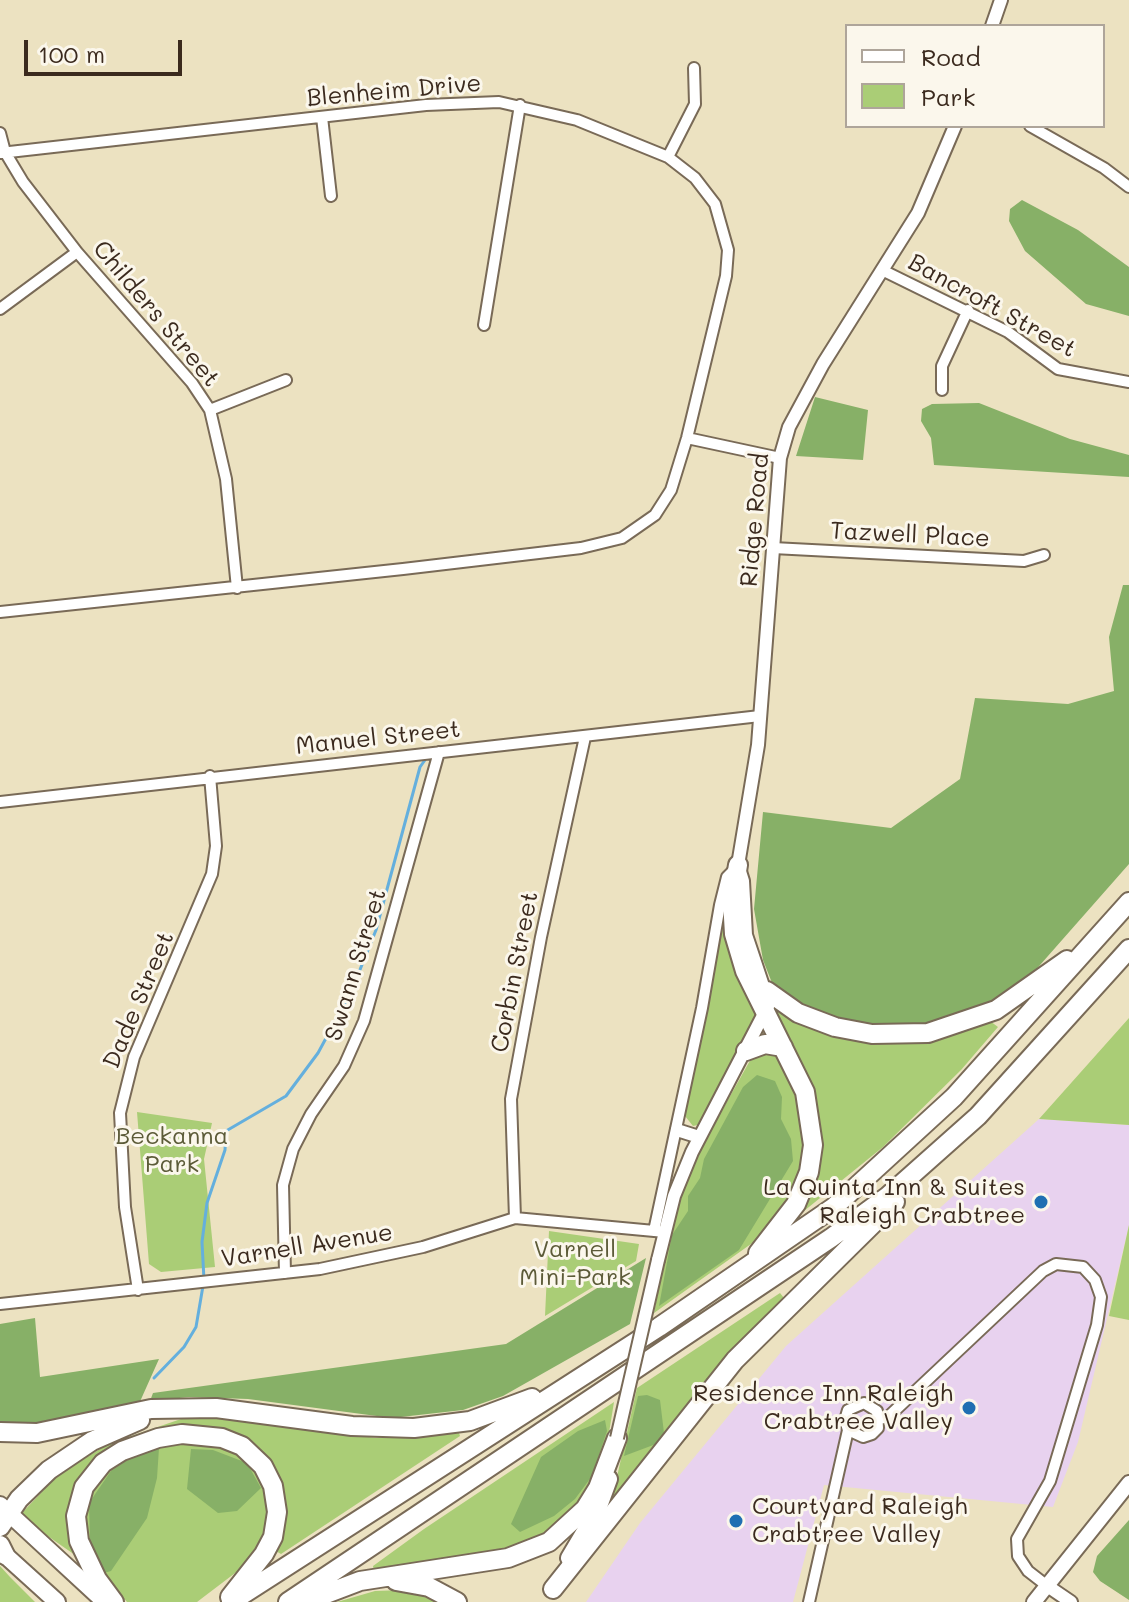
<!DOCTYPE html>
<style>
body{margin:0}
#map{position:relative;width:1129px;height:1602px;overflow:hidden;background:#ece2c1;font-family:Mali,sans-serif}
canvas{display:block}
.legend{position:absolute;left:845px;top:24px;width:260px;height:104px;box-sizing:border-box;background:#fbf7ec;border:2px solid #aea59a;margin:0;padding:10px 14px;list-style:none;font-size:24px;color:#3b2a1e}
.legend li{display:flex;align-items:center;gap:16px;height:40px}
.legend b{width:40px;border:2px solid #aea59a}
.scale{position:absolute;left:24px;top:40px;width:158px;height:36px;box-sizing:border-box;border:4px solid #3b2a1e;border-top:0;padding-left:10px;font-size:24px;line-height:28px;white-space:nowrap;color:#3b2a1e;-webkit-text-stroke:6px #fbf7ec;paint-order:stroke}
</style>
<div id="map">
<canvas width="1129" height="1602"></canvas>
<ul class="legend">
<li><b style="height:10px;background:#fff"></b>Road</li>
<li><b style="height:22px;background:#aacd76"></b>Park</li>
</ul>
<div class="scale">100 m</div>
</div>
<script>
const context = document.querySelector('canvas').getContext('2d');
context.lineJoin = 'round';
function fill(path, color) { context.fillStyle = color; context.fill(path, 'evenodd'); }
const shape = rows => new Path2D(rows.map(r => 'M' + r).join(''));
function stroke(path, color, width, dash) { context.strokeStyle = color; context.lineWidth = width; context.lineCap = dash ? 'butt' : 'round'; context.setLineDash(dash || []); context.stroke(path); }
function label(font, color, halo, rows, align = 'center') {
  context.font = font + ' Mali,sans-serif'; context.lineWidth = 6; context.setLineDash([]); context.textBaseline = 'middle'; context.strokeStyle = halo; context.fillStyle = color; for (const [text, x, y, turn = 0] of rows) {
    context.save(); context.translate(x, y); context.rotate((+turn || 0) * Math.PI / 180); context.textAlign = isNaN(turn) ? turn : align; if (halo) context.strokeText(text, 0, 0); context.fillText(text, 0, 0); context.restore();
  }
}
fill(shape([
 [1039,1119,1129,1125,1129,1225,1078,1442,1053,1507,824,1485,793,1602,586,1602,640,1523,786,1346]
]), '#e8d2ef');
fill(shape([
 [723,926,730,927,761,1013,702,1124,693,1126,685,1116],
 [781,1009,936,1038,990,1021,998,1027,961,1070,883,1147,804,1211,801,1208,820,1147,772,1015],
 [1129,1018,1129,1125,1039,1119],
 [764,1053,778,1055,803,1104,806,1165,795,1196,772,1229,654,1313,671,1224,692,1164,752,1057],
 [137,1112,212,1123,204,1159,215,1267,161,1272,149,1264],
 [1129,1225,1129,1320,1109,1316],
 [549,1231,639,1244,636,1261,545,1316],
 [780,1293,784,1298,734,1352,616,1500,612,1499,637,1388],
 [614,1402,608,1439,592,1488,549,1536,508,1552,374,1571,373,1566,424,1529],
 [242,1418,376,1438,459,1433,460,1436,281,1554,274,1550,283,1513,238,1436,129,1442,70,1520,75,1555,19,1516,58,1475,108,1444,181,1419],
 [185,1441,222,1445,256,1467,270,1499,267,1533,247,1564,197,1602,127,1602,103,1575,87,1544,84,1523,87,1503,97,1484,115,1465,134,1454],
 [0,1566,10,1577,35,1602,0,1602],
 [403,1590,433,1596,442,1602,337,1602,375,1591]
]), '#aacd76');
fill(shape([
 [1022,200,1078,230,1129,267,1129,316,1086,304,1025,251,1009,221,1010,209],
 [815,397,868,410,863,460,796,456],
 [979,403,1070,439,1129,455,1129,477,934,465,931,438,921,421,922,409,932,404],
 [1123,585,1129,585,1129,864,1033,973,1006,994,971,1013,933,1025,866,1027,812,1013,774,988,763,960,754,909,763,812,891,828,960,779,975,698,1068,704,1114,691,1109,637],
 [757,1075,775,1081,782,1097,781,1119,791,1139,793,1161,739,1250,659,1306,672,1235,688,1211,688,1196,700,1178,704,1159,743,1087],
 [646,1258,630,1324,503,1396,463,1410,392,1418,248,1399,189,1397,150,1401,153,1393,506,1344],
 [35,1318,40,1377,159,1359,138,1406,68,1423,0,1427,0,1324],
 [647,1395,660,1400,664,1433,656,1444,624,1456,638,1396],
 [605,1420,607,1431,592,1476,575,1499,554,1516,520,1532,511,1524,541,1457,578,1431],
 [159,1448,157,1478,147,1518,111,1571,104,1573,90,1543,89,1503,111,1471,132,1457],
 [191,1449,213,1450,247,1463,261,1488,237,1511,218,1513,187,1489],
 [1129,1520,1129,1600,1100,1581,1093,1572,1097,1556]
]), '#87b067');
stroke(shape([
 [154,1378,184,1347,196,1327,204,1280,202,1242,207,1203,225,1150,226,1131,286,1096,318,1053,351,992,376,930,420,767,425,760]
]), '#64afdd', 3);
const minor = shape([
 [322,117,331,196],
 [1030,126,1104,168,1129,187],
 [0,133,5,152,23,182,77,252,192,383,210,410,226,479,237,588],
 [0,153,426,105,499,102,577,120,668,157,695,178,715,204,728,250,726,276,687,438,671,490,655,515,622,538,581,548,403,569,0,612],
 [668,157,695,104,694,68],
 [884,271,1008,332,1058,369,1129,382],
 [0,309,77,252],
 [484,325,520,105],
 [942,390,942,366,968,310],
 [210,410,286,380],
 [687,438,780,458],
 [773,548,1024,561,1044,555],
 [0,802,760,716],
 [515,1218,511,1099,541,937,585,737],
 [654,1231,702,1008,720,905,727,877,734,870],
 [285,1273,283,1185,293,1149,311,1114,344,1066,364,1021,439,752],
 [138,1290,125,1207,120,1113,134,1057,212,874,216,846,210,776],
 [0,1304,320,1269,423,1247,515,1218,665,1232],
 [879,1419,888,1417,1043,1271,1056,1264,1083,1267,1095,1280,1101,1297,1097,1325,1050,1481,1017,1539,1018,1556,1028,1571,1046,1585],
 [809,1602,848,1430,845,1420,848,1410,864,1403,877,1411,878,1428,872,1434,863,1437,848,1430]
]);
const tertiary = shape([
 [992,26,1001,0],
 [677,1130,699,1137],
 [658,1260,674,1196,692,1152,769,1004,746,935,743,881,738,865,758,745,780,458,789,427,823,364,918,213,955,126],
 [1046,1585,1071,1602]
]);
const secondary = shape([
 [1034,1602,1129,1483]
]);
const primary = shape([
 [0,1505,105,1602]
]);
const trunk = shape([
 [5,1555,57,1602],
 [569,1558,598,1509,609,1479]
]);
const motorway = shape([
 [738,865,732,901,734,934,745,971,805,1092,813,1145,809,1172,796,1204,758,1253],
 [767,991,798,1013,835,1027,872,1034,928,1033,996,1010,1067,960],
 [746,1051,765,1044,783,1047],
 [0,1432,37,1433,151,1409,216,1408,352,1426,414,1428,470,1421,532,1398],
 [0,1527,19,1499,49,1470,92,1441,140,1420],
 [0,1545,5,1555],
 [396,1581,429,1587,457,1602],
 [553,1589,735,1360,895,1202],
 [114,1602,97,1579,79,1541,76,1516,84,1487,103,1463,122,1451,158,1438,182,1434,222,1438,242,1446,263,1466,273,1486,277,1512,273,1537,264,1554,230,1597],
 [231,1602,659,1327,834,1207,954,1097,1129,902],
 [288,1602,831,1238,888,1196,978,1116,1129,949],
 [305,1602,360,1581,508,1558,549,1542,585,1509,598,1488,617,1438]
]);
stroke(minor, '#796a57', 14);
stroke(tertiary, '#796a57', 16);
stroke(secondary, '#796a57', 18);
stroke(primary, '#796a57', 20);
stroke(trunk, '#796a57', 20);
stroke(motorway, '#796a57', 22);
stroke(minor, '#fff', 10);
stroke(tertiary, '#fff', 12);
stroke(secondary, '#fff', 14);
stroke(primary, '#fff', 16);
stroke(trunk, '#fff', 16);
stroke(motorway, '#fff', 18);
const tertiaryBridge = shape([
 [617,1438,658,1260]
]);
stroke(tertiaryBridge, '#796a57', 16, []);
stroke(tertiaryBridge, '#fff', 12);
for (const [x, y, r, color] of [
 [1041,1202,8,"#1f6fb2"],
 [969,1408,8,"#1f6fb2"],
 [736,1521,8,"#1f6fb2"]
]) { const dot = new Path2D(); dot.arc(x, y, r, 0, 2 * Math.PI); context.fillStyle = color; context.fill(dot); stroke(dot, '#fbf7ec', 3); }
label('24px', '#3b2a1e', '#fbf7ec', [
 ["Blenheim Drive",394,91,-5],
 ["Bancroft Street",992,306,29],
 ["Childers Street",156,314,50],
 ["Ridge Road",755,520,-85],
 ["Tazwell Place",910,535,3],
 ["Manuel Street",378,738,-6],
 ["Swann Street",356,965,-73],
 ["Corbin Street",515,972,-79],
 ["Dade Street",139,1000,-67],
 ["Varnell Avenue",307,1246,-9]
]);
label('24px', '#5c5b38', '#fbf7ec', [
 ["Beckanna",172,1137],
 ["Park",172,1165],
 ["Varnell",575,1250],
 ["Mini-Park",575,1278]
]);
label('24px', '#3b2a1e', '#fbf7ec', [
 ["La Quinta Inn & Suites",1025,1188],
 ["Raleigh Crabtree",1025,1216],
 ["Residence Inn Raleigh",953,1394],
 ["Crabtree Valley",953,1422],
 ["Courtyard Raleigh",752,1507,"left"],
 ["Crabtree Valley",752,1535,"left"]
], 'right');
</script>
